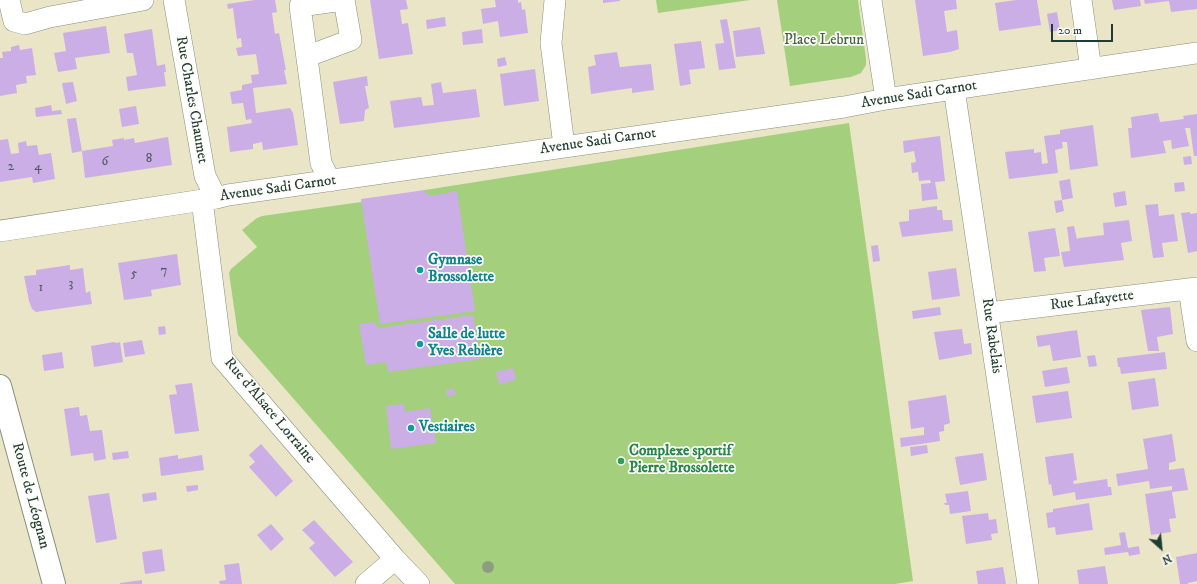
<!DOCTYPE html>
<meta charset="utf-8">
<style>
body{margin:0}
#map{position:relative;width:1197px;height:584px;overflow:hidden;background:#ebe5c7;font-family:"IM FELL DW Pica",serif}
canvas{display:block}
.north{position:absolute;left:1141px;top:528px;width:40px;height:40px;-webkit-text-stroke:3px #fdfcf7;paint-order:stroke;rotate:153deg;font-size:11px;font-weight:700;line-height:16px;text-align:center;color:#1f3d34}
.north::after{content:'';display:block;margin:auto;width:14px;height:18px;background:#1f3d34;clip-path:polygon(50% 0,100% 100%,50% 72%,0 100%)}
.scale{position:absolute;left:1051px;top:24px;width:62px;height:18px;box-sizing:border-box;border:2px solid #1f3d34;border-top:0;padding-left:5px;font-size:12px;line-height:14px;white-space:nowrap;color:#1f3d34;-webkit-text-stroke:3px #fdfcf7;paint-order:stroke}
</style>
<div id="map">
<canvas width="1197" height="584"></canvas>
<div class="north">N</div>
<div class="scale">20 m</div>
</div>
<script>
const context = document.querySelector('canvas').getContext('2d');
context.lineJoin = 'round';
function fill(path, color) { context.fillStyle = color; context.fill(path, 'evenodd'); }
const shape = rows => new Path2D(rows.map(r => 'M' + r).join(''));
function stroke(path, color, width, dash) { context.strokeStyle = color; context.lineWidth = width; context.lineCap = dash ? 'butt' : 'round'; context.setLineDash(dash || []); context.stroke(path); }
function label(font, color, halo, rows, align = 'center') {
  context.font = font + ' "IM FELL DW Pica",serif'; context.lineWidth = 3.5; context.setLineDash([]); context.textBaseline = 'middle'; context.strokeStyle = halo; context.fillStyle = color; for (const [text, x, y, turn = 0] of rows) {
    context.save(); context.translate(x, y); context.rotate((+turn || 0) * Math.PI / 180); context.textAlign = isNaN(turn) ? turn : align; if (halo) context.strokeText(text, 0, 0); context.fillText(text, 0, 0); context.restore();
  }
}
fill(shape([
 [656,0,750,0,658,13],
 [777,0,858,0,866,59,866,65,861,73,851,77,790,86],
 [849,123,913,581,895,584,455,584,238,335,229,273,231,269,257,247,242,230,257,218,262,216,361,202,425,190]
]), '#a4d07d');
fill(shape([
 [255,0,275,0,277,12,272,13,275,34,279,33,286,70,284,70,287,84,253,88,256,113,290,108,293,113,298,145,263,150,262,142,253,144,253,149,230,152,227,127,252,123,251,119,246,120,243,103,232,104,230,92,242,90,242,85,252,83,251,75,259,74,256,54,238,56,236,48,242,47,241,38,237,39,233,8,228,9,227,4],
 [370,0,406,0,408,9,400,10,402,24,408,23,413,54,379,59],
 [495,0,518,0,518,3,521,2,522,10,525,9,528,33,500,37,498,21,483,24,481,9,496,7],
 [603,0,620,0,620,1,603,3],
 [915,0,956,0,957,9,944,11,947,32,957,30,959,49,950,52,923,56],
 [1016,0,1037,0,1041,25,999,31,995,3],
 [1112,0,1140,0,1141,6,1114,10],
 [1144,0,1197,0,1197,9,1171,12,1169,1,1145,4],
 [1057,12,1060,30,1050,32,1047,14],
 [445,17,446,26,427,29,426,20],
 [727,19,736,68,719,70,715,44,724,43,720,20],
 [106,26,110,53,75,58,77,69,58,72,54,53,66,51,63,33],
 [760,27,765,54,736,57,733,31],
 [152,29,157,66,165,64,166,72,164,72,166,86,128,91,126,77,137,75,133,53,127,53,124,34],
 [482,29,483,43,463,45,462,32],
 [701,41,705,68,689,70,691,84,680,86,674,44],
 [19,45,20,50,32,48,36,75,26,76,27,83,16,85,17,93,0,96,0,58,3,58,2,52,11,51,11,47],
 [617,52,620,67,651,64,654,90,632,93,632,88,591,94,588,67,596,65,594,55],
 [505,57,507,65,498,67,497,59],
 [535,69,539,101,504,106,500,74],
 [367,76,368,86,365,86,369,108,365,110,364,121,340,124,333,82],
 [73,82,77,101,66,104,62,83],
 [441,82,443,93,476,89,480,117,394,128,390,101,421,97,423,106,434,105,431,84],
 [51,105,52,111,61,110,62,114,36,117,35,108],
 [136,106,139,124,122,127,119,109],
 [1158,113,1160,122,1184,119,1183,116,1197,114,1197,156,1194,156,1190,128,1185,128,1189,146,1172,149,1171,140,1163,141,1166,153,1131,158,1128,128,1132,128,1131,117],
 [76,118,82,151,113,146,112,140,124,138,124,140,134,138,135,143,168,137,172,165,85,178,82,151,72,153,67,119],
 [1093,125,1098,166,1070,170,1067,142,1062,142,1063,148,1055,150,1058,173,1009,179,1005,152,1034,149,1034,153,1041,152,1042,164,1048,163,1044,136,1060,134,1060,130],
 [940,136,945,181,935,182,938,199,922,201,921,184,931,183,930,180,919,181,918,172,912,173,911,163,916,162,914,151,904,153,903,141],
 [8,139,11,154,19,153,18,143,26,141,27,146,37,145,39,155,51,153,55,179,33,183,32,177,0,182,0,140],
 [1191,156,1192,164,1184,165,1183,157],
 [1070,179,1073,198,1062,200,1059,181],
 [1184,182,1185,191,1175,192,1174,183],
 [425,190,425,194,429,193,430,196,457,191,475,311,380,324,361,199],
 [1125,191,1127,205,1115,207,1113,193],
 [1062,200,1064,211,1056,213,1054,201],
 [1158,204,1159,216,1174,214,1178,241,1162,243,1164,257,1153,258,1145,205],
 [937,206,937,210,942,210,943,220,952,220,953,231,902,237,899,222,909,221,909,210],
 [1190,212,1190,214,1197,213,1197,251,1188,253,1181,213],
 [1129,220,1132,241,1121,243,1124,260,1064,267,1061,252,1070,251,1067,227,1074,226,1077,239,1079,238,1104,235,1103,223],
 [1055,228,1060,256,1044,258,1046,271,1034,272,1028,232],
 [878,245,880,261,873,262,871,246],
 [177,254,181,285,151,290,152,296,124,300,118,263],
 [70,265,70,270,83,268,86,293,90,291,92,304,36,312,32,309,29,301,24,276,36,275,36,270],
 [956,268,960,296,932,300,928,272],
 [940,307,941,315,913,319,912,311],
 [1170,307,1173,334,1157,337,1159,351,1148,351,1141,310],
 [473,315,480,359,388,372,386,362,366,365,359,324,374,322,378,328],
 [165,326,166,334,159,335,158,327],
 [962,329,964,344,971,343,972,354,939,360,934,332],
 [1077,330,1081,357,1053,361,1050,345,1038,347,1036,336],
 [142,340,145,354,125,357,123,343],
 [114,342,117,343,120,342,123,362,94,367,91,346],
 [62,352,64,368,44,371,42,355],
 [1165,352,1167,369,1121,374,1120,367,1118,367,1117,358],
 [1095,355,1097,366,1089,367,1087,356],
 [1067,367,1070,383,1045,387,1042,371],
 [513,368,516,380,499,384,496,372],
 [1155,378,1159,406,1132,410,1128,382],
 [192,383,199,431,175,434,169,395,177,394,175,385],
 [454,389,456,395,447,396,446,390],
 [1068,391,1072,418,1036,423,1032,396],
 [946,395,950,423,944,425,944,431,939,432,940,441,901,447,900,438,924,435,924,427,911,429,908,401],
 [404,404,405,412,430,408,436,443,391,449,386,406],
 [79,407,80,416,87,415,90,431,102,430,106,459,94,461,93,453,71,456,64,409],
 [1172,434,1176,461,1169,463,1169,470,1184,468,1188,490,1172,492,1176,518,1169,519,1171,532,1151,535,1145,494,1172,490,1172,486,1150,489,1149,481,1118,486,1116,474,1148,469,1143,439],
 [261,444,293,481,276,497,249,467,255,462,249,455],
 [927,445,928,453,911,456,910,447],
 [128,451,129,458,113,460,112,453],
 [983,453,987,480,960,485,955,457],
 [1073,453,1077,480,1073,481,1074,484,1107,479,1108,487,1111,487,1112,495,1076,500,1075,492,1053,496,1051,484,1049,485,1045,457],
 [178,455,178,459,202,455,204,470,161,476,159,458],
 [198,485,198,490,187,492,186,486],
 [968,491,971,511,950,514,949,505,945,505,944,503,947,503,945,494],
 [156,492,157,500,143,502,142,494],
 [109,493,117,539,96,543,88,496],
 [1089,503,1093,530,1056,535,1055,527,1048,528,1046,513,1053,512,1053,509],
 [988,513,989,520,996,519,998,533,991,534,992,540,966,544,962,516],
 [314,520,353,562,335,577,309,548,315,543,302,530],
 [271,524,284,539,271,551,257,535],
 [1125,532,1128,548,1139,546,1140,554,1129,556,1128,552,1105,555,1104,548,1121,545,1119,533],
 [162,549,165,571,145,574,142,552],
 [1197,553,1197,581,1188,583,1188,584,1180,584,1176,557],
 [239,563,242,584,220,584,219,581,226,580,224,565],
 [1105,566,1108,584,1079,584,1077,570],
 [1003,567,1006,584,978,584,976,571],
 [142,580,142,584,120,584,120,583]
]), '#cbaee5');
const minor = shape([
 [9,0,14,21,25,24,50,17,143,0],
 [174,0,205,176,216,198],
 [555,0,551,43,564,146],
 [871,0,886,99],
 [1081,0,1091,69],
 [308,56,351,40,344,0],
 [954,89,1028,584],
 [330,181,321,163,300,6,343,0],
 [202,200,222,358,395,559,419,584],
 [0,231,216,198,228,195,844,107,886,99,1197,53],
 [1189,289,1197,341],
 [988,313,1197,288],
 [366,584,395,559]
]);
const secondary = shape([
 [0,386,54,584]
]);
stroke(minor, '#85917e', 22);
stroke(secondary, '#85917e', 24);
stroke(minor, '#fff', 21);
stroke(secondary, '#fff', 22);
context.fillStyle = '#8d9d80';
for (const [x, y] of [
 [488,567]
]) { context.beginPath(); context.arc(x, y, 6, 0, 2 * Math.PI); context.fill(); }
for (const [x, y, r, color] of [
 [420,270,4,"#0f9aa8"],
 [420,344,4,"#0f9aa8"],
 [411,428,4,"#0f9aa8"],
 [621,461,4,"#2e9e5b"]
]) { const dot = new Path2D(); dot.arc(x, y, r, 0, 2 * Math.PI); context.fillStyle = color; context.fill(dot); stroke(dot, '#fdfcf7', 1.5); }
label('13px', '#4a5960', null, [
 ["8",149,159],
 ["6",105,162],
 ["2",11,167],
 ["4",38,167],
 ["7",164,271],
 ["5",134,274],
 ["3",71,284],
 ["1",41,288]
]);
label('15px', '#406246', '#fdfcf7', [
 ["Place Lebrun",824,41]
]);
label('15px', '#1f3d34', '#fdfcf7', [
 ["Avenue Sadi Carnot",919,95,-9],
 ["Rue Charles Chaumet",191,100,80],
 ["Avenue Sadi Carnot",598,142,-8],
 ["Avenue Sadi Carnot",278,189,-8],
 ["Rue Lafayette",1092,301,-7],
 ["Rue Rabelais",991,336,82],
 ["Rue d'Alsace Lorraine",269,411,50],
 ["Route de Léognan",30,496,75]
]);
label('bold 15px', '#0d838f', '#fdfcf7', [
 ["Gymnase",428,261],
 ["Brossolette",428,278],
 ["Salle de lutte",428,335],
 ["Yves Rebière",428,352],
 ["Vestiaires",419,428]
], 'left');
label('bold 15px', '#27864d', '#fdfcf7', [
 ["Complexe sportif",629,452],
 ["Pierre Brossolette",629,469]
], 'left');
</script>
